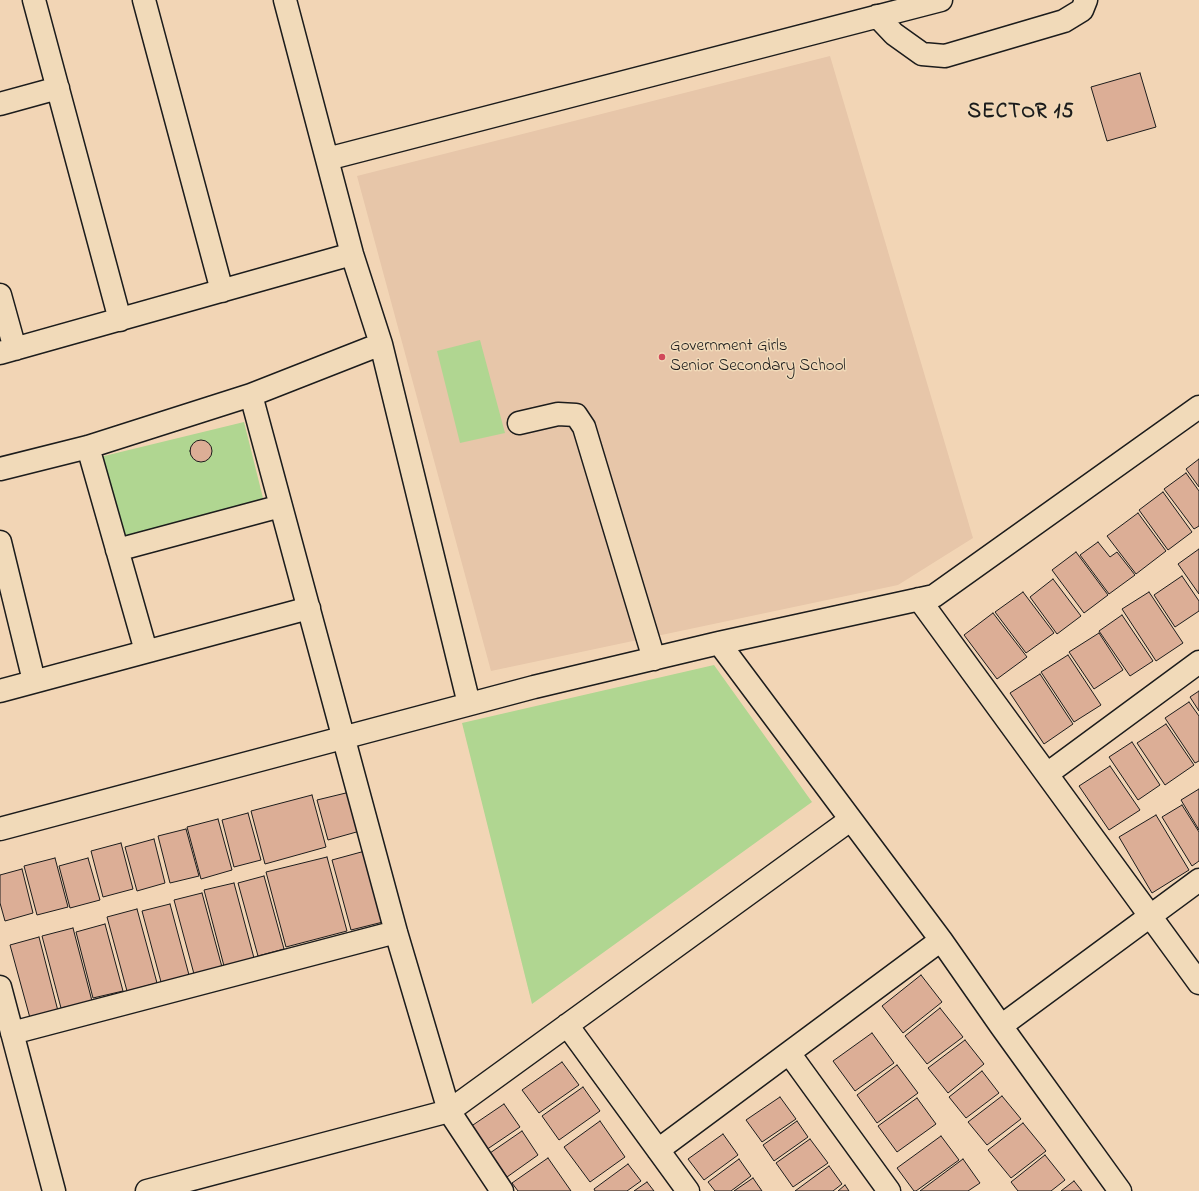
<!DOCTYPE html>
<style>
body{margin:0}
canvas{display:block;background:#f2d5b5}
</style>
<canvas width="1199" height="1191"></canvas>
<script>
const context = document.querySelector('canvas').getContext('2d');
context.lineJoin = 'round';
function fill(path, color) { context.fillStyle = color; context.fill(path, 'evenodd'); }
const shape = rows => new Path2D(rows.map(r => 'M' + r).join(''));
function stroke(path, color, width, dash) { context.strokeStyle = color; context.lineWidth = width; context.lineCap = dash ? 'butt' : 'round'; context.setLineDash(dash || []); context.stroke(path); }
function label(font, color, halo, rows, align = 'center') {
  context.font = font + ' "Indie Flower",sans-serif'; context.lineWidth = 3; context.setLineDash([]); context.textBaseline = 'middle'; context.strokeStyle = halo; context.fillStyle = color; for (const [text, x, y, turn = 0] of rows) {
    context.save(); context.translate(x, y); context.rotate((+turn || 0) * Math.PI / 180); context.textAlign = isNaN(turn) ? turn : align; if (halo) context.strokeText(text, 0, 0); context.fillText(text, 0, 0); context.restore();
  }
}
fill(shape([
 [830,56,973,538,898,585,491,671,357,176]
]), '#e7c6a9');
fill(shape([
 [480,340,505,433,460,443,437,351],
 [244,422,264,502,121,538,100,457],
 [714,665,812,802,532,1004,462,723]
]), '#b0d691');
const building = shape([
 [1140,73,1156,127,1107,141,1091,87,1140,73],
 '190 451a11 11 0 1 1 22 0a11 11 0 1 1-22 0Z',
 [1199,459,1199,487,1186,469,1199,459],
 [1186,473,1199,491,1199,526,1194,529,1164,489,1186,473],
 [1163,492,1192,532,1168,550,1139,510,1163,492],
 [1138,513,1166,551,1136,574,1107,536,1138,513],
 [1098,542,1110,557,1117,552,1135,575,1109,594,1080,555,1098,542],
 [1199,549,1199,594,1178,564,1199,549],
 [1076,552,1108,595,1084,613,1052,570,1076,552],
 [1182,576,1199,601,1199,611,1175,627,1154,595,1182,576],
 [1053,579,1081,616,1057,634,1030,597,1053,579],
 [1023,592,1054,633,1026,653,995,612,1023,592],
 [1149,592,1183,643,1156,661,1122,609,1149,592],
 [993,613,1027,657,997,679,964,635,993,613],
 [1122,615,1153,661,1130,676,1099,631,1122,615],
 [1099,633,1123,670,1094,689,1069,652,1099,633],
 [1068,655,1101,705,1074,722,1041,672,1068,655],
 [1040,674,1073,724,1044,744,1010,693,1040,674],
 [1199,691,1199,711,1190,697,1199,691],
 [1189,702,1199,716,1199,761,1195,763,1165,718,1189,702],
 [1166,724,1194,765,1165,785,1137,743,1166,724],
 [1132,742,1160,785,1138,800,1109,757,1132,742],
 [1110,766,1140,810,1109,830,1079,786,1110,766],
 [1199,789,1199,830,1181,800,1199,789],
 [350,792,360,831,328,840,317,800,350,792],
 [312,795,326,847,265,864,251,811,312,795],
 [1182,805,1199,832,1199,861,1192,866,1162,817,1182,805],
 [248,813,261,860,234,867,222,820,248,813],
 [1156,815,1189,870,1152,893,1119,837,1156,815],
 [218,819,232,870,201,879,187,827,218,819],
 [186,829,199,876,170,883,158,836,186,829],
 [154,839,165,883,137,891,125,847,154,839],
 [121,843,133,889,103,897,91,851,121,843],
 [365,851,383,922,351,930,332,860,365,851],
 [327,857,347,931,286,947,266,872,327,857],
 [55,858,68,907,37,915,24,866,55,858],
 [88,858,100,900,70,908,59,866,88,858],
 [22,869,33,913,5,921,0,903,0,875,22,869],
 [264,876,284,949,258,956,238,883,264,876],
 [234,883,254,958,224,966,204,890,234,883],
 [202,893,222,967,194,974,174,900,202,893],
 [170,904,189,975,161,982,142,911,170,904],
 [137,909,157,983,127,991,107,917,137,909],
 [105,924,123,991,93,998,76,932,105,924],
 [73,928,92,1001,61,1008,42,936,73,928],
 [39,937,58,1011,30,1018,10,945,39,937],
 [921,975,942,1002,903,1033,882,1006,921,975],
 [940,1008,963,1037,927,1064,905,1036,940,1008],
 [872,1033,894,1063,855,1091,833,1061,872,1033],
 [965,1040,984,1064,948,1093,928,1068,965,1040],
 [562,1062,579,1085,539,1113,522,1090,562,1062],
 [897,1065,918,1093,877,1123,857,1095,897,1065],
 [982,1071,999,1093,966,1118,949,1097,982,1071],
 [583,1087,600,1111,559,1140,542,1116,583,1087],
 [1002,1096,1021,1119,987,1145,968,1122,1002,1096],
 [780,1097,796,1119,762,1142,746,1120,780,1097],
 [917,1098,936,1124,897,1152,878,1126,917,1098],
 [504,1104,520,1127,486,1150,470,1127,504,1104],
 [600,1121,625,1157,590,1182,564,1147,600,1121],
 [797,1121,808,1137,774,1161,763,1145,797,1121],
 [1023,1123,1046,1151,1011,1178,988,1150,1023,1123],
 [522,1131,538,1155,507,1177,490,1153,522,1131],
 [723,1134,738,1155,704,1180,688,1159,723,1134],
 [941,1136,959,1160,916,1191,914,1191,897,1168,941,1136],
 [810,1139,828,1163,793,1187,776,1163,810,1139],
 [1045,1155,1065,1180,1051,1191,1018,1191,1011,1182,1045,1155],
 [548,1158,571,1191,518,1191,512,1183,548,1158],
 [739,1159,751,1176,731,1191,715,1191,708,1182,739,1159],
 [963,1159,980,1183,968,1191,920,1191,963,1159],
 [628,1164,641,1181,627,1191,595,1191,594,1189,628,1164],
 [829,1166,842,1184,833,1191,795,1191,829,1166],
 [753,1178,762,1191,734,1191,753,1178],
 [1074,1181,1082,1191,1061,1191,1074,1181],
 [647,1182,654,1191,634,1191,647,1182],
 [845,1185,849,1191,838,1191,845,1185]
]);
fill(building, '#dcae96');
stroke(building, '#1c1c1c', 1);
const minor = shape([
 [34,0,120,320],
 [144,0,222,291],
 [285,0,352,254,381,344,469,704],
 [877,16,894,34,922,54,945,56,1064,21,1082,10,1086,0],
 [0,104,58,88],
 [327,159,941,0],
 [0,295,15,349],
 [0,353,352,254],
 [251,395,396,932,449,1111,502,1191],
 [519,423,558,414,576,415,584,427,654,659],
 [88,447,146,651],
 [0,469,88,447,251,395,381,344],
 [0,542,34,681],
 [117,550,281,506],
 [919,599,1199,983],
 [719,643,941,940,1001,1026,1120,1191],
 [0,691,309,608],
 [1047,774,1199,662],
 [0,829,534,687,719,643,934,596,1199,407],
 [0,987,54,1191],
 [567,1025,688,1191],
 [1001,1026,1199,880],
 [12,1033,396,932],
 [789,1053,889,1191],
 [658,1150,941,940],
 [147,1191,449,1111,850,820]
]);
stroke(minor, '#1c1c1c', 25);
stroke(minor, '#f1dab9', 22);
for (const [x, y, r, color] of [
 [662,357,4,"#d1495b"]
]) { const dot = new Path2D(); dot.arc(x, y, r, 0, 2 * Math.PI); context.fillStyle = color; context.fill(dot); stroke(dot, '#f1dab9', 1.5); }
label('17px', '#1c1c1c', '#f1dab9', [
 ["Government Girls",670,347],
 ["Senior Secondary School",670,367]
], 'left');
context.letterSpacing = '1px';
label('bold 21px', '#1c1c1c', '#f1dab9', [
 ["SECTOR 15",1021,114]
]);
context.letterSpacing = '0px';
</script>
